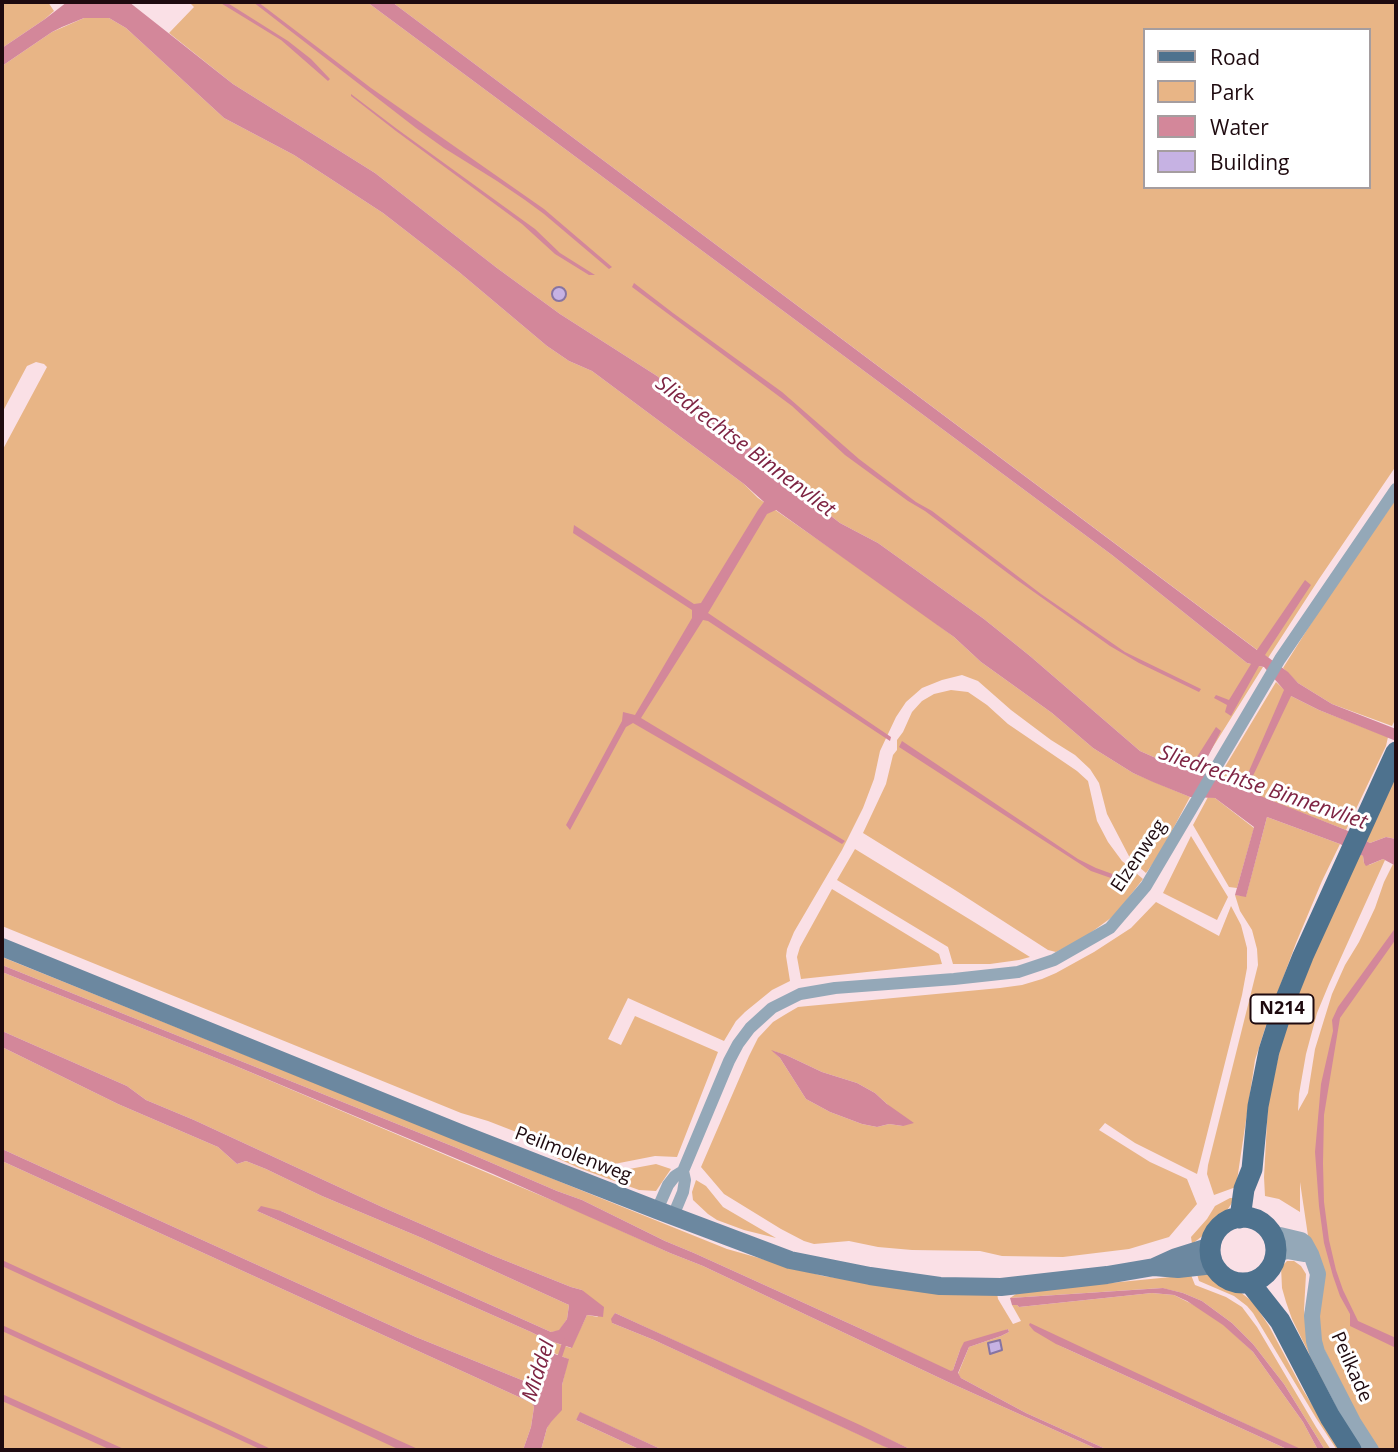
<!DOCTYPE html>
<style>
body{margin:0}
#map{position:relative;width:1398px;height:1452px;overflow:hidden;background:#fae0e6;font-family:"Open Sans",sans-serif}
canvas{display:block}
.frame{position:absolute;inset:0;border:4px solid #1e0a0f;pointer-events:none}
.legend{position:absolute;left:1143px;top:28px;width:228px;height:161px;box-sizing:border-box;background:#fff;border:2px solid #a59d9f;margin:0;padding:9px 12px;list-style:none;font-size:21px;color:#1e0a0f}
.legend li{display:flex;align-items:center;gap:14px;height:35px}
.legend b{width:35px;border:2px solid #a59d9f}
</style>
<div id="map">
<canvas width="1398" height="1452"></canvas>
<div class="frame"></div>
<ul class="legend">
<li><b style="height:9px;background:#4e728e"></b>Road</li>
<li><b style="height:19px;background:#e8b586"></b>Park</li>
<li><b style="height:19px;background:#d3879a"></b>Water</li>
<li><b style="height:19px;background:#c6b2e3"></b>Building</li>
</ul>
</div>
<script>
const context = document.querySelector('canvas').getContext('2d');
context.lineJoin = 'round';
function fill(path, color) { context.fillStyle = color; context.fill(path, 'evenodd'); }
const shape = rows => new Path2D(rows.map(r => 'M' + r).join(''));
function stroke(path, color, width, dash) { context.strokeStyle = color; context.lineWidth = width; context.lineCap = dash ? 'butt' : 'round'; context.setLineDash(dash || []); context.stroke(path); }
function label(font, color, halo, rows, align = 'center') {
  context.font = font + ' "Open Sans",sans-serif'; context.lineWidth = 6; context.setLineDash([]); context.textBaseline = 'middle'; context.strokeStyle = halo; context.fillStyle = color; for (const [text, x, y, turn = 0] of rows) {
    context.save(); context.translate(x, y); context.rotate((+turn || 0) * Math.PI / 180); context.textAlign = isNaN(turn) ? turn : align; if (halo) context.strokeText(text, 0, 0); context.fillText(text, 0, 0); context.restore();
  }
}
fill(shape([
 [2,2,48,2,54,11,45,19,2,48],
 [189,2,367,2,1112,555,1247,663,1263,667,1211,750,1199,772,1181,765,1158,759,1140,751,1030,656,984,619,878,543,840,523,818,506,771,463,657,376,560,314,497,268,375,173,233,84,169,33,194,7],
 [392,2,1396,2,1396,466,1319,579,1268,658],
 [1144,30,1368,30,1368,187,1144,187],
 [84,18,109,18,126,28,224,118,294,155,383,213,459,272,547,346,569,361,592,371,744,484,758,498,906,601,954,637,981,662,1052,713,1093,748,1133,773,1190,797,1159,855,1146,873,1131,860,1107,814,1099,783,1090,769,1075,755,1051,740,1011,710,978,681,962,675,942,680,922,688,906,702,896,717,880,751,874,779,863,808,842,850,794,932,787,949,786,956,790,981,772,990,745,1012,736,1021,724,1041,628,998,608,1039,621,1045,635,1016,718,1052,677,1157,655,1156,604,1166,488,1121,461,1113,2,926,2,451,47,367,44,364,36,362,27,366,2,413,2,66,52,32],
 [1396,499,1396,718,1392,726,1332,704,1298,683,1283,668,1327,598],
 [1276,682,1291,696,1319,710,1388,737,1386,746,1346,830,1217,780],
 [951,690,968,692,987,705,1008,724,1077,771,1088,781,1097,821,1108,842,1122,861,1143,879,1115,915,1082,939,1056,952,1048,950,955,890,863,833,886,784,893,755,897,750,897,740,903,732,912,712,922,701,934,694],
 [1396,770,1396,839,1386,837,1370,843,1364,840],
 [1208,797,1215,798,1254,828,1237,888,1229,887,1193,825],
 [1267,817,1340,844,1322,881,1296,943,1269,1016,1255,1060,1236,1187,1214,1195,1207,1174,1208,1165,1258,965,1257,949,1252,930,1240,911,1235,895,1246,896],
 [1191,836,1228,897,1217,920,1163,893],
 [855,849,974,922,1030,957,1019,960,990,964,953,964,948,947,837,880],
 [1358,853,1363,856,1364,863,1369,865,1383,859,1385,860,1329,984,1317,1013,1306,1054,1299,1094,1298,1111,1308,1093,1315,1049,1332,994,1345,965,1359,942,1375,908,1384,882,1393,864,1396,866,1396,1450,1378,1450,1365,1431,1321,1343,1318,1303,1300,1182,1300,1212,1279,1199,1265,1196,1264,1177,1268,1104,1289,1007],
 [832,889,939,954,942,964,801,979,797,957,800,947],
 [1156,902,1219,936,1231,906,1241,925,1247,948,1247,968,1242,995,1197,1174,1135,1143,1105,1123,1099,1130,1150,1162,1187,1179,1197,1204,1169,1237,1129,1249,1063,1257,1002,1256,980,1251,912,1250,878,1247,849,1241,814,1244,804,1241,781,1229,724,1194,701,1167,749,1056,758,1038,773,1022,786,1014,798,1007,808,1006,1000,988,1022,985,1042,979,1056,973,1094,952,1131,928],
 [773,1051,786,1055,822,1072,857,1083,875,1093,887,1104,903,1126,889,1124,877,1127,862,1124,830,1112,806,1099,780,1058],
 [2,957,727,1249,823,1276,913,1288,997,1293,998,1299,1013,1324,1021,1321,1012,1305,1017,1305,1019,1307,1152,1293,1174,1295,1202,1309,1223,1324,1253,1352,1303,1422,1318,1450,1299,1449,1218,1411,1056,1344,1289,1450,1108,1450,1026,1413,961,1378,958,1374,969,1347,1001,1336,1009,1332,1008,1329,960,1350,953,1370,951,1372,868,1332,694,1253,665,1241,582,1200,557,1191,457,1148,2,965],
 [2,972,231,1064,582,1213,670,1253,703,1266,946,1381,1099,1450,912,1450,615,1313,612,1323,654,1340,893,1450,663,1450,581,1413,576,1420,641,1450,541,1450,547,1428,550,1422,562,1409,562,1385,568,1359,554,1353,545,1357,536,1381,529,1383,416,1337,2,1149,2,1047,118,1104,218,1147,237,1164,246,1161,266,1169,322,1196,422,1238,569,1305,567,1319,559,1331,551,1332,281,1211,257,1211,531,1332,547,1340,571,1348,587,1315,598,1317,582,1290,571,1287,494,1256,382,1207,194,1120,146,1100,127,1086,2,1031],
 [550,1155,600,1172,608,1173,656,1164,671,1169,656,1191,639,1190,579,1168],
 [2,1161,532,1403,534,1407,531,1427,523,1450,2,1450],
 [696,1180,706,1186,723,1207,776,1238,744,1230,717,1220,708,1214,693,1200,692,1192],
 [1230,1198,1235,1198,1226,1212,1205,1234,1192,1244,1191,1237,1207,1219,1215,1206],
 [1287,1261,1294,1261,1301,1266,1306,1274,1304,1310,1310,1347,1325,1386,1292,1319,1286,1302,1282,1288,1281,1267],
 [1202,1273,1213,1276,1235,1288,1253,1302,1269,1326,1303,1390,1340,1450,1337,1450,1316,1418,1253,1313,1247,1306,1234,1296,1199,1281,1197,1274],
 [1191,1275,1195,1285,1226,1297,1242,1307,1257,1327,1316,1427,1331,1450,1325,1450,1284,1384,1253,1344,1232,1323,1202,1301,1183,1293,1162,1288,1010,1298,1019,1292]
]), '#e8b586');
fill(shape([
 [67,2,129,2,233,84,375,173,497,268,560,314,657,376,771,463,818,506,840,523,878,543,984,619,1030,656,1140,751,1158,759,1190,768,1216,727,1221,731,1200,772,1346,830,1370,843,1386,837,1396,839,1396,866,1383,859,1366,866,1364,863,1363,856,1340,844,1267,817,1246,897,1235,895,1254,827,1215,798,1190,797,1153,782,1133,773,1093,748,1052,713,981,662,954,637,776,510,767,514,708,613,891,737,890,741,708,621,703,620,641,718,845,841,842,844,633,723,626,727,570,830,566,825,622,721,623,712,635,715,692,618,692,610,573,533,574,525,694,604,701,603,758,510,764,502,744,484,592,371,569,361,547,346,459,272,383,213,294,155,224,118,126,28,109,18,84,18,62,27,52,32,2,66,2,48,45,19],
 [219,2,226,2,288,41,311,59,330,79,328,81,281,40],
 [253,2,258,2,371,88,544,209,612,267,609,269,544,214,525,200,497,181,444,148,416,128],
 [367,2,392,2,1257,650,1305,580,1311,585,1265,655,1288,672,1298,683,1332,704,1396,729,1396,741,1319,710,1291,696,1251,780,1246,778,1284,690,1264,667,1259,666,1231,716,1225,712,1227,705,1214,698,1216,695,1229,700,1251,664,1247,663,1112,555],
 [351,94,397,129,535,229,560,253,595,275,589,275,555,254,522,224,396,131,351,96],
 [634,283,673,313,782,392,859,459,916,502,932,511,1041,594,1125,652,1201,689,1199,692,1139,663,1110,646,1017,580,925,511,908,501,845,455,792,406,632,287],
 [902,741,1078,859,1096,868,1129,880,1125,883,1091,871,899,747],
 [1396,927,1396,939,1340,1018,1324,1115,1323,1163,1324,1202,1329,1240,1336,1270,1343,1290,1358,1321,1396,1338,1396,1348,1350,1326,1350,1314,1340,1296,1333,1276,1324,1243,1319,1206,1315,1152,1321,1084,1333,1031,1332,1020,1338,1007],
 [2,965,457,1148,557,1191,582,1200,665,1241,694,1253,868,1332,951,1371,953,1370,960,1350,964,1342,1008,1329,1009,1332,1001,1336,969,1347,958,1373,961,1378,1026,1413,1108,1450,1099,1450,946,1381,703,1266,670,1253,493,1174,231,1064,2,972],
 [2,1031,127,1086,146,1100,194,1120,382,1207,494,1256,571,1287,582,1290,604,1307,603,1317,587,1315,572,1348,547,1340,531,1332,257,1211,261,1206,281,1211,551,1332,559,1330,567,1319,569,1305,422,1238,322,1196,266,1169,246,1161,237,1164,218,1147,118,1104,2,1047],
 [771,1050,786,1055,822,1072,857,1083,875,1093,887,1104,914,1123,903,1126,889,1124,877,1127,862,1124,830,1112,806,1099,780,1058],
 [2,1149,416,1337,529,1383,536,1381,545,1357,549,1352,569,1359,562,1385,562,1410,551,1422,547,1428,541,1450,523,1450,531,1427,534,1407,532,1403,2,1161],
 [2,1260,54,1284,420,1450,400,1450,2,1266],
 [1163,1288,1183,1293,1202,1301,1232,1323,1253,1344,1284,1384,1325,1450,1318,1450,1303,1422,1253,1352,1223,1325,1187,1301,1174,1295,1152,1293,1019,1307,1017,1305,1012,1305,1010,1298],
 [615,1313,860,1425,912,1450,893,1450,883,1446,654,1340,612,1323,611,1319],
 [1030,1323,1218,1411,1303,1450,1289,1450,1056,1344,1034,1331,1029,1325],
 [2,1325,226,1428,273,1450,262,1450,2,1331],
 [2,1394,126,1450,111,1450,2,1401],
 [580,1412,663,1450,641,1450,576,1420]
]), '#d3879a');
stroke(shape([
 [559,1359,565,1341]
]), '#d3879a', 4.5);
const building = shape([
 '552 294a7 7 0 1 1 14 0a7 7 0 1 1-14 0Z',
 [1000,1340,1002,1350,990,1354,988,1343,1000,1340]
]);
fill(building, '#c6b2e3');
stroke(building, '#8774a2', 2);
stroke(shape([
 [657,1210,668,1185,675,1176,683,1171],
 [673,1216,683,1192,685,1180,683,1171,729,1061,738,1044,750,1028,772,1008,800,994,835,988,954,979,1018,972,1054,960,1110,928,1146,886,1280,659,1396,489]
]), '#94a8b8', 12);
stroke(shape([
 [1273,1235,1280,1235,1301,1240,1305,1243,1311,1254,1318,1274,1312,1316,1314,1341,1317,1352,1353,1422,1371,1450],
 [1276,1253,1288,1251,1305,1254,1311,1254]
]), '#94a8b8', 16);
stroke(shape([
 [2,947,465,1135,657,1210,790,1260,870,1276,940,1286,1001,1287,1107,1275,1154,1267,1176,1257,1211,1246],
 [1154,1267,1178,1269,1214,1265]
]), '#6c88a0', 18);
stroke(shape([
 '1210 1250a33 33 0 1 1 66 0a33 33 0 1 1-66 0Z',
 [1240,1218,1244,1189,1252,1169,1258,1106,1269,1051,1285,1001,1303,956,1396,752],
 [1250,1283,1280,1321,1330,1417,1351,1450]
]), '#4e728e', 21);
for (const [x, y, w] of [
 [1282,1009,63]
]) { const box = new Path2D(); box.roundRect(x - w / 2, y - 14.5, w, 29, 5); context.fillStyle = '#fff'; context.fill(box); stroke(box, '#1e0a0f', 2); }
label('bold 18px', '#1e0a0f', null, [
 ["N214",1282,1009]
]);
label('19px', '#1e0a0f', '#fff', [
 ["Elzenweg",1139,856,-56],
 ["Peilmolenweg",573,1155,21],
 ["Peilkade",1351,1367,66]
]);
label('italic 21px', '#7e2443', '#fff', [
 ["Sliedrechtse Binnenvliet",745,447,37],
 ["Sliedrechtse Binnenvliet",1263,788,19],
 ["Middel",539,1371,-72]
]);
</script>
